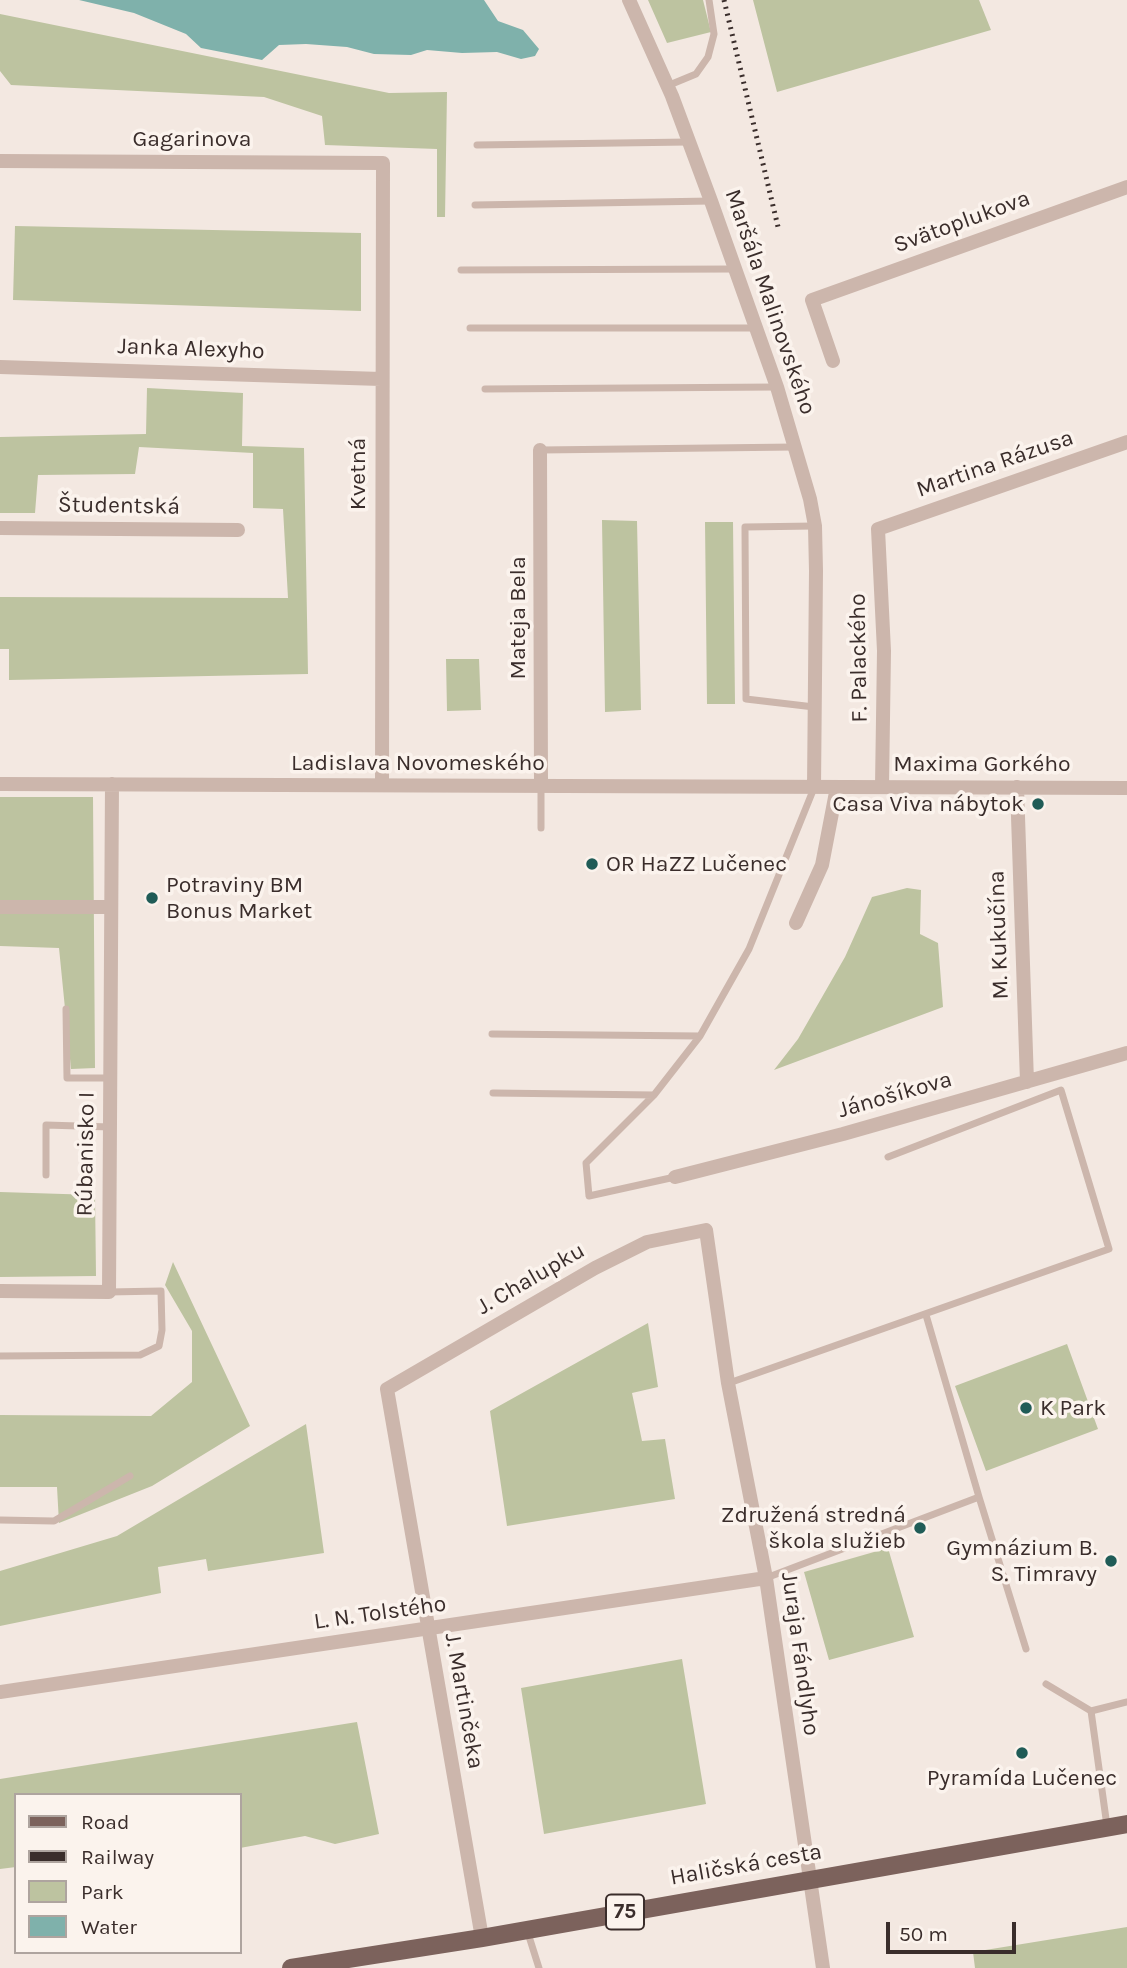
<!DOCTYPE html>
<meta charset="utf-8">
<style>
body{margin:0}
#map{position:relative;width:1127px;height:1968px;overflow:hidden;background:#f3e8e1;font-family:Karla,sans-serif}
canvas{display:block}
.legend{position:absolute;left:14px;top:1793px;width:228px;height:161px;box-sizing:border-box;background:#fbf3ed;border:2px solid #aea49f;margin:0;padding:9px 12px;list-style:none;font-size:21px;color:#3a2d2b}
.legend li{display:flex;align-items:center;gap:14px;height:35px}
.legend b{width:35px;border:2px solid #aea49f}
.scale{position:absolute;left:886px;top:1922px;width:130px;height:32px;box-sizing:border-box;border:4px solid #3a2d2b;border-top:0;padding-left:9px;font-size:21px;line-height:24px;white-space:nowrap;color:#3a2d2b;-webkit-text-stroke:5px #fbf3ed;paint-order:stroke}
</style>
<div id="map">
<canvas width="1127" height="1968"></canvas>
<ul class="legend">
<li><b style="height:9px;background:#7c625c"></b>Road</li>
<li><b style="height:9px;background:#3a2d2b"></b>Railway</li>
<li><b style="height:19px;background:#bdc3a0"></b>Park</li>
<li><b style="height:19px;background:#7fb1ab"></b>Water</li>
</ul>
<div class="scale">50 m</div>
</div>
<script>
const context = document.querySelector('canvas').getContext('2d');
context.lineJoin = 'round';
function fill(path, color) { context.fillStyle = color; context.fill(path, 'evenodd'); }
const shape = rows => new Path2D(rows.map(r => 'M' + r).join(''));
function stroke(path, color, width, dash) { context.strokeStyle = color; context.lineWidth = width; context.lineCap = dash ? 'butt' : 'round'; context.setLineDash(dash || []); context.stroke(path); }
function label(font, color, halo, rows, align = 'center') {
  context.font = font + ' Karla,sans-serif'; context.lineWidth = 7; context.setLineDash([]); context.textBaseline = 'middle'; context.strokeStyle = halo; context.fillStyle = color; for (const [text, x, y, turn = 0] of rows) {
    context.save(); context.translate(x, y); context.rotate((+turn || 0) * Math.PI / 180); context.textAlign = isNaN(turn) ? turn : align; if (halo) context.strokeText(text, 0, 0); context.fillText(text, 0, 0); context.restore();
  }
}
fill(shape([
 [648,0,703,0,711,32,667,43],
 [753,0,979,0,991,30,777,92],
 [0,14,389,93,447,92,445,217,437,217,437,149,325,145,322,116,264,97,11,85,0,71],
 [15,226,361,233,361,311,13,300],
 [147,388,243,393,242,446,304,448,308,674,9,680,9,649,0,649,0,597,288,598,283,509,253,508,253,453,139,447,135,474,38,475,35,513,0,513,0,437,146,434],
 [602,520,637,521,641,710,605,712],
 [705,522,733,522,735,704,707,704],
 [446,659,479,659,481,710,447,711],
 [0,797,93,797,95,1068,71,1069,59,948,0,946],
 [907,888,921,890,920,934,938,943,943,1007,774,1070,798,1039,845,957,872,897],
 [0,1192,95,1195,96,1276,0,1277],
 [173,1262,250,1426,152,1486,59,1523,57,1487,0,1487,0,1415,151,1416,192,1382,192,1331,165,1285],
 [648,1323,658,1387,632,1393,642,1441,665,1439,675,1499,507,1526,490,1411],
 [1067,1344,1098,1429,986,1471,955,1386],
 [306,1424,324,1553,208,1571,206,1559,158,1567,161,1593,0,1626,0,1571,117,1536],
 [888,1548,914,1637,829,1660,804,1572],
 [682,1659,706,1804,544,1834,521,1688],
 [357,1722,379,1834,335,1844,305,1836,240,1848,240,1795,16,1795,16,1867,0,1869,0,1779],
 [1127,1927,1127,1968,975,1968,973,1952]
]), '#bdc3a0');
fill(shape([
 [79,0,484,0,498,21,523,30,539,49,535,56,521,59,497,52,462,53,427,50,411,55,374,54,347,47,306,44,279,45,262,60,201,48,186,34,134,13]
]), '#7fb1ab');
stroke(shape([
 [667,86,696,74,708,57,714,34,709,0],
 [477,145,688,142],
 [475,205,711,201],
 [461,270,735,269],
 [470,328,756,328],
 [485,389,777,387],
 [541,450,795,447],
 [814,707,746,699,745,527,814,526],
 [541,828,541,786],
 [66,1009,67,1078,110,1078],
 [492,1034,700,1036],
 [493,1093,654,1095],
 [46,1175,46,1125,110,1127],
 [675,1177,589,1196,586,1163,654,1095,700,1036,749,949,814,788],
 [926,1315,979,1497],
 [0,1356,140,1355,159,1346,162,1330,161,1291,109,1292],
 [729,1383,1109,1249,1061,1090,888,1157],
 [0,1520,54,1521,130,1476],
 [766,1578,979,1497,1026,1649],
 [1046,1684,1091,1711,1107,1826],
 [1091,1711,1127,1702],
 [527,1930,539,1968]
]), '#ccb6ac', 7);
stroke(shape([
 [629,0,672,96,711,201,777,387,810,499,815,526,816,571,814,787],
 [0,161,383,163,382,785],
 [833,361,812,300,1127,187],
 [0,367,381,379],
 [540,450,541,786],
 [0,528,238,530],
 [0,784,1127,788],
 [882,786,884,651,878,529,1127,442],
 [1017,787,1027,1082],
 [0,907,111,907],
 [796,923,822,865,837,787],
 [675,1177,843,1134,1127,1053],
 [0,1291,109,1292,112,784],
 [0,1692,766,1578],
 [482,1938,387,1389,595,1268,647,1242,706,1230,728,1383,766,1578,823,1968]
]), '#ccb6ac', 14);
stroke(shape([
 [291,1968,482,1938,1127,1824]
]), '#7c625c', 18);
stroke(shape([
 [724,0,779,231]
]), '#3a2d2b', 5, [2, 5]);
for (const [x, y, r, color] of [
 [1038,804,7,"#205c57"],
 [592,864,7,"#205c57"],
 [152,898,7,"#205c57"],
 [1026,1408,7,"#205c57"],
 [920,1528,7,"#205c57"],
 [1111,1561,7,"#205c57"],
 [1022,1753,7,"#205c57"]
]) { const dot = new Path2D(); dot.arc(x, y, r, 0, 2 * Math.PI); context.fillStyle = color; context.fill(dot); stroke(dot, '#fbf3ed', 2.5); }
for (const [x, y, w] of [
 [625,1912,38]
]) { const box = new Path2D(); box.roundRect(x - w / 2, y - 17.5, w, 35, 5); context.fillStyle = '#fbf3ed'; context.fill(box); stroke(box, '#3a2d2b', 2); }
label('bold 21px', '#3a2d2b', null, [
 ["75",625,1912]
]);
label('23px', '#3a2d2b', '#fbf3ed', [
 ["Gagarinova",192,139],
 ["Svätoplukova",962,222,-20],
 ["Maršála Malinovského",770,302,71],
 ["Janka Alexyho",191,349,2],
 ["Martina Rázusa",995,464,-19],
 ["Kvetná",358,474,-90],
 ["Študentská",119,506,1],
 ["Mateja Bela",518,618,-90],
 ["F. Palackého",859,658,-91],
 ["Ladislava Novomeského",418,763],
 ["Maxima Gorkého",982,764],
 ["M. Kukučína",999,935,-92],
 ["Jánošíkova",895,1095,-16],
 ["Rúbanisko I",86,1154,-89],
 ["J. Chalupku",531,1279,-30],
 ["L. N. Tolstého",380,1613,-8],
 ["Juraja Fándlyho",800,1654,82],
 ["J. Martinčeka",464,1701,80],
 ["Haličská cesta",746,1865,-10]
]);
label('23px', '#3a2d2b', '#fbf3ed', [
 ["Casa Viva nábytok",1024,804],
 ["OR HaZZ Lučenec",606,864,"left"],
 ["Potraviny BM",166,885,"left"],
 ["Bonus Market",166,911,"left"],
 ["K Park",1040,1408,"left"],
 ["Združená stredná",906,1515],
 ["škola služieb",906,1541],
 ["Gymnázium B.",1097,1548],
 ["S. Timravy",1097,1574],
 ["Pyramída Lučenec",1022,1778,"center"]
], 'right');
</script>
